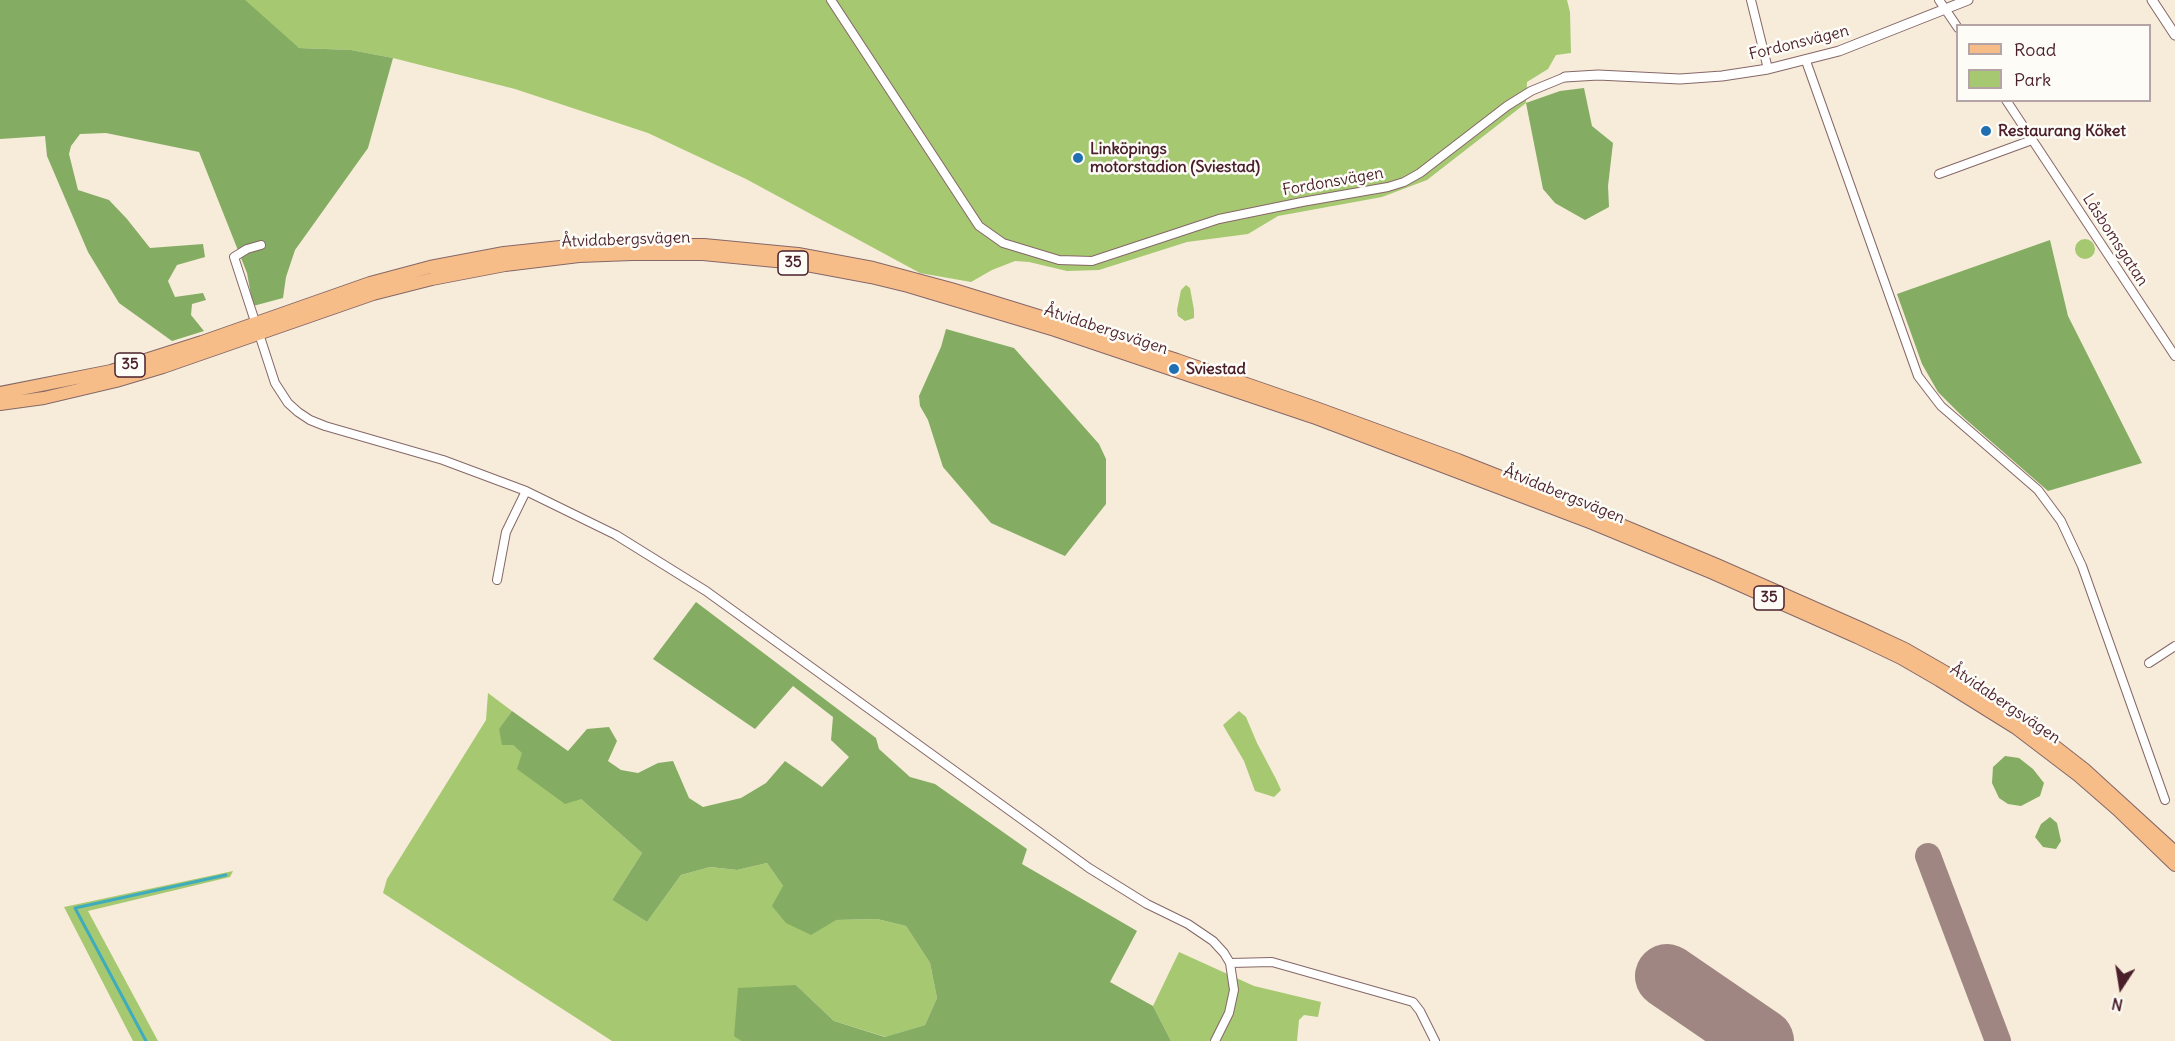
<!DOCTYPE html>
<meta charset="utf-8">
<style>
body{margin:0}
#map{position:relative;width:2175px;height:1041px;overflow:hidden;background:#f6ecd9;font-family:Delius,sans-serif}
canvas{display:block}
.legend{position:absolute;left:1956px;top:24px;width:195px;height:78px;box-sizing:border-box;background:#fdfcf7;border:2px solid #b5a4a5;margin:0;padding:8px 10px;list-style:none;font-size:18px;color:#4a1f2b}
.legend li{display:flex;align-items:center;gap:12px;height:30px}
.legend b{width:30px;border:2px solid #b5a4a5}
.north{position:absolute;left:2091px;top:957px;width:60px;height:60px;-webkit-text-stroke:4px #fdfcf7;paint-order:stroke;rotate:192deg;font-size:16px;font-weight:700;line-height:24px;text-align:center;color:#4a1f2b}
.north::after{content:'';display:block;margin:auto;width:21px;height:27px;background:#4a1f2b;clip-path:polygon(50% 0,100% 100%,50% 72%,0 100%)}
</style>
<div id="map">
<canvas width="2175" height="1041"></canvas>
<ul class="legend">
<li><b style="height:8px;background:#f7bd88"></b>Road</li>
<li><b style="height:16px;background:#a6c871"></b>Park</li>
</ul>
<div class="north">N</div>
</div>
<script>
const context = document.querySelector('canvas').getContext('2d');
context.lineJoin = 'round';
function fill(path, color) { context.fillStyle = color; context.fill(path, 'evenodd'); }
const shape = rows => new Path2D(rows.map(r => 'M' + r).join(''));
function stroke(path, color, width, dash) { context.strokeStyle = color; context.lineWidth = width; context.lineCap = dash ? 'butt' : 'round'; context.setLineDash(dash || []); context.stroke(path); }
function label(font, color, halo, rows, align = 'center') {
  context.font = font + ' Delius,sans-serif'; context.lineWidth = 5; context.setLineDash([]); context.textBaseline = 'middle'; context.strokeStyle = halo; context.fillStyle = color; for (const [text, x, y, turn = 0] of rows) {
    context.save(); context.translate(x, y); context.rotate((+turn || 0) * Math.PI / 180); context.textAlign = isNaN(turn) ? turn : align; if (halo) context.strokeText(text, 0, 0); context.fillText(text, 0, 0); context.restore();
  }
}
fill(shape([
 [227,0,1567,0,1570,12,1571,53,1556,55,1548,69,1527,82,1526,103,1427,180,1382,197,1278,216,1248,234,1187,242,1099,270,1067,271,1029,262,1015,261,992,270,971,282,920,273,746,179,648,133,515,89,393,58,351,50,299,48],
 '2075 249a10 10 0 1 1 20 0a10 10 0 1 1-20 0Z',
 [1186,285,1190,288,1194,310,1194,318,1185,321,1178,316,1177,310,1181,290],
 [488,693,512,711,499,730,513,745,581,799,642,853,612,900,647,922,681,875,710,867,737,870,767,863,783,886,836,920,877,919,906,926,930,963,937,998,925,1025,886,1037,834,1021,796,985,734,1035,741,1041,612,1041,383,893,387,879,486,720],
 [1239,711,1246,717,1257,743,1276,779,1281,790,1274,797,1255,791,1244,761,1223,725],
 [233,871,230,877,88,911,158,1041,133,1041,64,907],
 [1179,952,1254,986,1321,1002,1318,1017,1304,1015,1299,1020,1297,1041,1171,1041,1153,1006]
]), '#a6c871');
fill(shape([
 [0,0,245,0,299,48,351,50,393,58,368,148,295,250,286,277,283,298,253,306,247,273,199,152,106,133,80,134,71,146,69,154,78,190,109,200,127,219,150,248,203,244,205,257,177,265,168,281,175,297,203,293,206,300,192,304,191,315,204,331,172,341,119,303,88,252,47,156,45,136,0,139],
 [1584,88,1592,126,1613,143,1608,186,1609,207,1585,220,1555,203,1543,189,1526,103,1560,91],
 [2050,240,2068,316,2142,463,2048,491,1963,417,1938,392,1922,364,1897,294],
 [946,329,1014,348,1099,444,1106,459,1106,504,1065,556,991,523,943,467,928,420,920,406,919,396,941,347],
 [696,602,876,738,879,749,910,777,935,784,1027,849,1022,864,1137,931,1110,982,1153,1006,1171,1041,741,1041,734,1036,738,988,796,985,834,1021,885,1037,925,1025,937,998,930,963,906,926,877,919,836,920,811,935,786,923,772,906,783,886,767,863,737,870,710,867,681,875,647,922,612,900,642,853,581,799,565,804,517,769,522,753,513,745,502,745,499,729,512,711,568,751,587,729,609,727,617,741,608,761,621,770,638,773,658,763,673,761,689,798,703,807,741,798,766,783,785,761,822,787,849,757,831,740,833,717,793,686,755,729,653,659],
 [2005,756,2019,758,2033,769,2044,783,2040,796,2021,806,2008,804,1999,798,1992,783,1993,767],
 [2050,817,2057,823,2061,841,2056,849,2043,847,2035,837,2041,824]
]), '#84ac63');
stroke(shape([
 [146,1041,75,908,226,875]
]), '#3facbd', 3);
stroke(shape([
 [1928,856,1998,1041]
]), '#a08682', 26);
stroke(shape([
 [1667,976,1762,1041]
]), '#a08682', 64);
const minor = shape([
 [831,0,979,226,1003,243,1059,260,1092,261,1219,219,1302,202,1388,187,1404,182,1420,173,1507,106,1531,91,1565,77],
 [1751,0,1768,69],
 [1939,0,1958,28],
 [1806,61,1918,376,1941,406,2038,490,2061,521,2082,566,2165,800],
 [2006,100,2175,356],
 [1939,174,2032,140],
 [261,245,247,249,234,257,275,383,288,403,298,412,310,420,325,426,443,460,526,491,616,535,706,591,1089,868,1147,904,1188,924,1213,941,1224,953,1230,963,1234,990,1229,1013,1215,1041],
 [497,580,506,532,526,491],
 [2149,663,2175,646],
 [1230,963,1272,962,1413,1002,1420,1011,1435,1041]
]);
const tertiary = shape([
 [2152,0,2175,35],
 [1565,77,1598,75,1680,79,1722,76,1768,69,1839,51,1968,0]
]);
const primary = shape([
 [0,393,111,371,202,342,370,283,430,267,504,253,579,245,704,245,798,254,873,268,951,289,1058,322,1177,360,1316,408,1458,460,1595,514,1717,565,1862,629,1905,649,1945,672,2021,720,2084,769,2175,852],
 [0,404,44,398,116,381,163,367,373,294,432,279,505,265,579,256,632,254,703,254,796,263,871,277,908,286,1055,330,1313,417,1592,523,1713,573,1857,637,1901,658,1939,680,2016,728,2079,776,2118,810,2175,865]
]);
stroke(minor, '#866768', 10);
stroke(tertiary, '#866768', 11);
stroke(primary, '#866768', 14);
stroke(minor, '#fff', 8);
stroke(tertiary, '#fff', 9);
stroke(primary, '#f7bd88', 12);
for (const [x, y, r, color] of [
 [1986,131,6,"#1f6fb2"],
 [1078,158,6,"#1f6fb2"],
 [1174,369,6,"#1f6fb2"]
]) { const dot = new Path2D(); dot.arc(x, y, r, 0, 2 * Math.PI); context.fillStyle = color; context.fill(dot); stroke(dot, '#fdfcf7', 2); }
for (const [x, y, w] of [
 [793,263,30],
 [130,365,30],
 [1769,598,30]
]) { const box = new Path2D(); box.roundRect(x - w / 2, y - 12, w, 24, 4.5); context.fillStyle = '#fdfcf7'; context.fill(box); stroke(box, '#4a1f2b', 1.5); }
label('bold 15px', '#4a1f2b', null, [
 ["35",793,263],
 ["35",130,365],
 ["35",1769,598]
]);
label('16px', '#4a1f2b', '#fdfcf7', [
 ["Fordonsvägen",1799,43,-14],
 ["Fordonsvägen",1333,182,-10],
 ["Åtvidabergsvägen",626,240,-2],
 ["Låsbomsgatan",2115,240,57],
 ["Åtvidabergsvägen",1106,330,18],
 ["Åtvidabergsvägen",1564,495,22],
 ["Åtvidabergsvägen",2005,704,34]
]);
label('bold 16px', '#4a1f2b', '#fdfcf7', [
 ["Restaurang Köket",1998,131],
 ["Linköpings",1090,149],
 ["motorstadion (Sviestad)",1090,167],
 ["Sviestad",1186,369]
], 'left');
</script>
